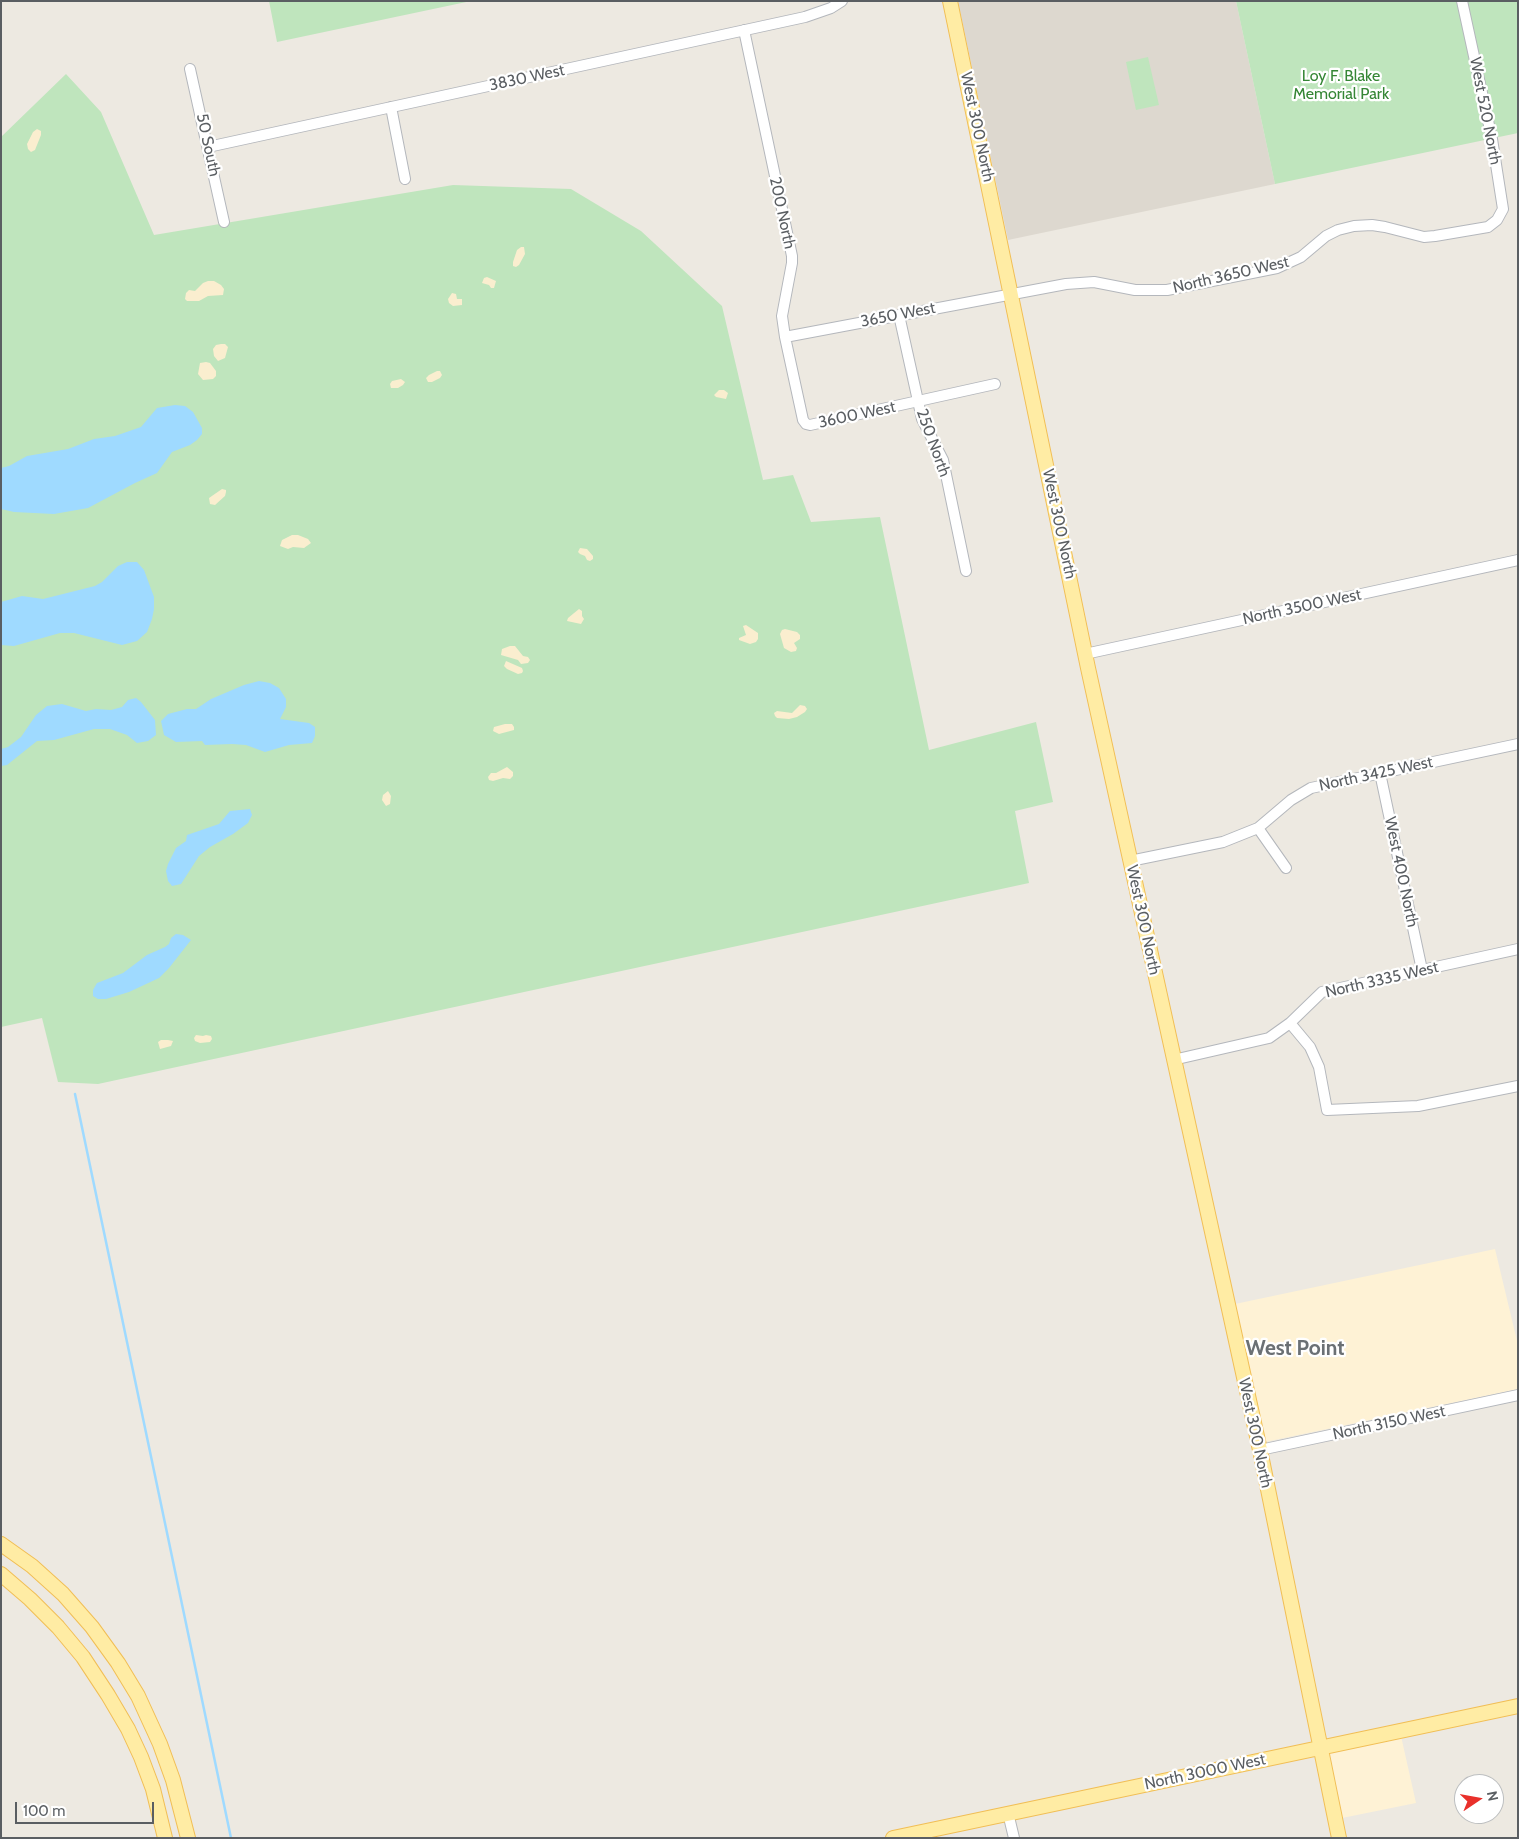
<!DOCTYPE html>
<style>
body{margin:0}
#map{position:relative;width:1519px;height:1839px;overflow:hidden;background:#ede9e1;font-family:Cabin,sans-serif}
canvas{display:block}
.frame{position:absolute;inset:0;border:2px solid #5a5e62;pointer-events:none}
.north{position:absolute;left:1454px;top:1774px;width:50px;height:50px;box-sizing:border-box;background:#fff;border:1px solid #bdbfc0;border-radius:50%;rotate:78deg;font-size:14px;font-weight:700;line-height:20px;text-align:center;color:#5a5e62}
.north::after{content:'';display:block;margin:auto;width:18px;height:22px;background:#e9302b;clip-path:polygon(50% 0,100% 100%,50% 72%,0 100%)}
.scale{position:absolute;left:15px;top:1802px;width:139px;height:22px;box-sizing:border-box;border:2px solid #5a5e62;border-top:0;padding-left:6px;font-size:15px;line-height:18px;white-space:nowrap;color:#5a5e62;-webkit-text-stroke:4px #fff;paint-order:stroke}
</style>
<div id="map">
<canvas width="1519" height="1839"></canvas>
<div class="frame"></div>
<div class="north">N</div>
<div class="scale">100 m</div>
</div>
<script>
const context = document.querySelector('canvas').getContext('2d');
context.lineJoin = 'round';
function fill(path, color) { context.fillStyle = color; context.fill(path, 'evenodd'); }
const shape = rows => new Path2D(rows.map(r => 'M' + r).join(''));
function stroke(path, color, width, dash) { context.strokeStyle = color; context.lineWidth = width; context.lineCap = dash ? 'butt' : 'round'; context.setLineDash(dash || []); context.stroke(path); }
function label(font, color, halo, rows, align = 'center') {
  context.font = font + ' Cabin,sans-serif'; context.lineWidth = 4.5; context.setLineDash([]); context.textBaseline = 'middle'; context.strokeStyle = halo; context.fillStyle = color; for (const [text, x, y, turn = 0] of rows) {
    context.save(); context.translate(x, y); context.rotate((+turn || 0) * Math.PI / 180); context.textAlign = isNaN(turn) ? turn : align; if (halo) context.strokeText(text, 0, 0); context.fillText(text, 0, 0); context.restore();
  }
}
fill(shape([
 [1495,1249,1518,1345,1518,1389,1265,1442,1235,1304],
 [1401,1736,1416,1803,1342,1818,1328,1752]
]), '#fef2d5');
fill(shape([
 [958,1,1236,1,1275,184,1008,240]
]), '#ddd8cf');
fill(shape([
 [269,1,471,1,277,42],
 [1236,1,1518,1,1518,133,1275,184],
 [1148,57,1159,105,1136,110,1126,62],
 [66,74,101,112,154,235,453,185,571,189,641,231,722,306,763,480,793,475,811,522,880,517,929,750,1036,722,1053,802,1015,811,1029,883,98,1084,58,1082,42,1018,1,1027,1,137]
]), '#bfe5bd');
fill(shape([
 [37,129,41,131,41,135,35,150,31,152,28,149,27,144,33,132],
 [521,247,524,247,525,254,519,265,516,267,513,266,513,262,517,250],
 [487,277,496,281,494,288,491,288,489,285,482,283,484,278],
 [208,281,214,281,221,285,224,289,223,295,208,296,199,301,187,301,185,299,186,293,189,290,195,291,203,283],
 [452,293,456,294,457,299,462,299,462,305,453,306,449,303,448,299],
 [221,344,225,344,228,347,225,358,218,361,214,356,213,349,216,345],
 [206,362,210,363,216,371,216,376,213,379,203,380,198,374,200,363],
 [437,371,440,371,442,375,440,378,432,382,428,382,426,378,429,375],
 [401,379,405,382,403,385,398,388,391,388,390,384,392,381],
 [719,390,724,390,728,393,726,399,716,397,714,395],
 [222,489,226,490,226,492,225,496,215,505,210,504,209,498],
 [292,535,298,535,308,539,311,543,304,548,293,547,288,549,280,546,282,540],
 [580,548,587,549,593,556,593,559,590,561,587,560,585,556,580,554,578,552],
 [579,609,582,611,582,616,584,619,581,624,567,621,568,618],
 [746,625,758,633,758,639,756,642,750,644,739,640,739,638,746,635,743,626],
 [785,629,797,632,800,635,800,639,794,643,797,648,796,651,791,652,784,648,780,634,782,630],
 [510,646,515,646,523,656,528,657,530,660,528,663,521,664,518,660,501,655,502,649],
 [506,661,522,668,523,671,522,673,518,674,507,669,504,666],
 [800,705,805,706,807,709,805,712,797,717,789,719,777,718,775,716,774,713,777,711,792,713],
 [505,724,512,724,514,727,514,730,499,734,493,731,494,727],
 [507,767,513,772,513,776,510,779,503,778,493,781,489,780,488,777,491,773,496,773],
 [388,791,391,796,390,804,386,806,382,800,383,795],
 [196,1035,203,1036,206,1035,211,1036,212,1039,210,1042,200,1043,195,1041,194,1038],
 [161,1040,168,1040,173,1041,171,1046,160,1049,158,1042]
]), '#faeecf');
fill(shape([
 [175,405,185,406,193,412,202,428,202,434,197,440,190,445,172,452,157,473,135,483,88,508,54,514,14,512,1,509,1,468,9,466,27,456,68,449,94,439,115,436,141,427,157,408],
 [127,562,137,562,144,570,154,597,154,609,152,619,147,632,137,641,122,645,74,633,60,633,14,646,1,645,1,602,22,596,43,599,95,586,102,582,118,566],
 [259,681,270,683,279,688,286,699,286,707,280,719,309,723,315,727,315,736,312,743,289,745,265,752,246,745,232,744,205,745,202,741,176,742,164,735,161,721,168,714,187,709,196,709,211,699,244,685],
 [136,698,141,702,155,720,156,735,148,741,137,743,127,735,110,729,94,729,54,740,37,741,7,765,1,766,1,749,8,747,21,737,36,715,47,706,62,704,86,711,96,709,111,710,122,707,128,700],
 [250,809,252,815,248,823,233,834,210,847,199,856,181,884,172,886,168,881,166,871,168,864,176,848,186,841,187,835,219,824,230,811],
 [176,934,183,935,191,940,169,968,159,978,129,992,106,999,98,999,93,996,93,990,97,983,123,973,147,955,165,947,169,944,171,938]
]), '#9fdaff');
stroke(shape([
 [75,1094,231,1838]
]), '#9fdaff', 2.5);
const minor = shape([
 [744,30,792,256,792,263,782,316,785,337,803,420,806,424,810,425,995,384],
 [190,69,224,222],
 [391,107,405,179],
 [208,147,805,17,831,8,842,1],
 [899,315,922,419,943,460,966,571],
 [785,337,1066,284,1094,282,1135,290,1167,290,1277,268,1301,257,1326,236,1338,230,1354,226,1372,225,1385,227,1424,237,1435,236,1488,227,1497,220,1503,209,1492,139,1462,1],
 [1085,654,1518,560],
 [1380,773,1422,970],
 [1258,828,1286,868],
 [1130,861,1223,842,1258,828,1291,800,1311,788,1518,744],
 [1290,1023,1310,1047,1319,1067,1327,1110,1418,1106,1518,1086],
 [1173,1060,1269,1038,1290,1023,1322,992,1518,949],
 [1260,1450,1518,1395],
 [1008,1813,1014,1838]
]);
const major = shape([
 [950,1,1088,668,1260,1450,1339,1838],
 [1,1544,32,1566,63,1594,92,1627,118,1663,138,1696,160,1744,173,1780,188,1838],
 [1,1574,30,1599,58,1627,83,1657,108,1695,128,1729,141,1757,153,1789,165,1838],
 [893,1838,1518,1706]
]);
stroke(minor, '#b4b7bc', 12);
stroke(major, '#f1be55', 16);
stroke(minor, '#fff', 10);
stroke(major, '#ffeca4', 14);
label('16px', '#358635', '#fff', [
 ["Loy F. Blake",1341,76],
 ["Memorial Park",1341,94]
]);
label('16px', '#5a5e62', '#fff', [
 ["3830 West",527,78,-12],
 ["West 520 North",1485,111,79],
 ["West 300 North",977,127,78],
 ["50 South",208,145,78],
 ["200 North",782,213,78],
 ["North 3650 West",1231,275,-13],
 ["3650 West",898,315,-11],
 ["3600 West",857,415,-12],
 ["250 North",933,443,70],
 ["West 300 North",1059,524,78],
 ["North 3500 West",1302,607,-12],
 ["North 3425 West",1376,774,-12],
 ["West 400 North",1401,872,78],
 ["West 300 North",1143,920,78],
 ["North 3335 West",1382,980,-13],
 ["North 3150 West",1389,1423,-12],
 ["West 300 North",1255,1433,78],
 ["North 3000 West",1205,1772,-12]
]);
label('bold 21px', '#6b7074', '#fff', [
 ["West Point",1295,1349]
]);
</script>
